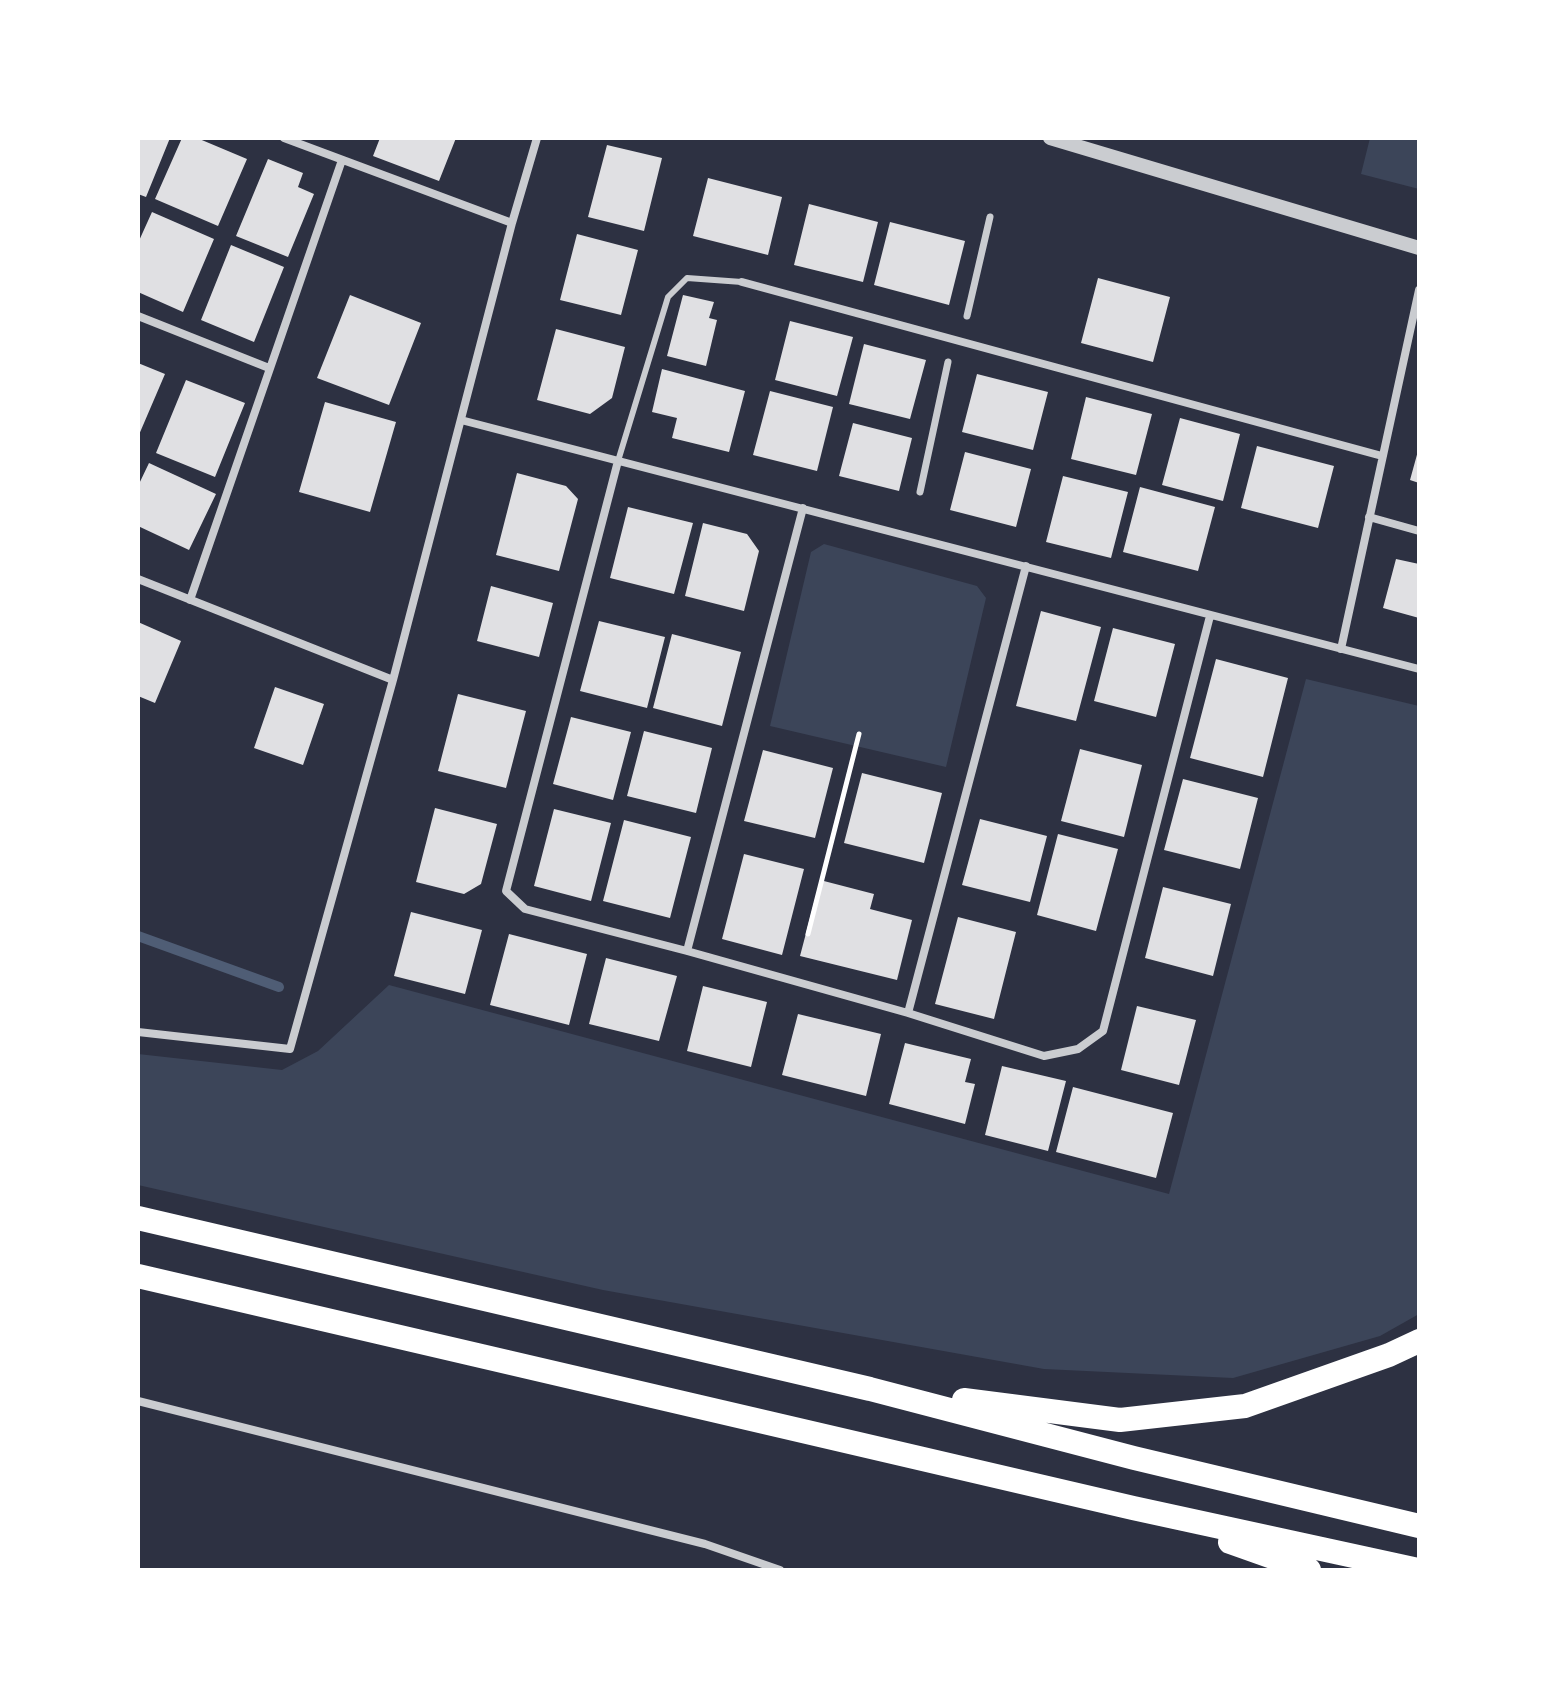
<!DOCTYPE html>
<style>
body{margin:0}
#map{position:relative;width:1557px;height:1708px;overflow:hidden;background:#2d3142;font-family:Merriweather,serif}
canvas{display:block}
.frame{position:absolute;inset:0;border:140px solid #fff;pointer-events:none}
</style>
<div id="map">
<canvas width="1557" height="1708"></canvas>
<div class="frame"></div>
</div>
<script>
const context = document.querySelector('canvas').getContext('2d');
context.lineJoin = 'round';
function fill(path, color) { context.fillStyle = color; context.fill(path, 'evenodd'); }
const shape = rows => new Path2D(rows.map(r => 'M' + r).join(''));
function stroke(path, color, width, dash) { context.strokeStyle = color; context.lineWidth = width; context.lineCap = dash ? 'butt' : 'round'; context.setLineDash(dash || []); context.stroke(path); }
fill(shape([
 [1370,138,1419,138,1419,189,1361,174],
 [824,544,977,586,986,598,946,767,770,726,811,552],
 [1306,679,1419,706,1419,1314,1380,1336,1233,1378,1044,1369,603,1290,138,1185,138,1054,282,1070,318,1051,389,985,1169,1194]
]), '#3c4559');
stroke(shape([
 [138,936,279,987]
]), '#4f5d75', 10);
fill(shape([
 [138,138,170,138,146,197,138,194],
 [182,138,197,138,247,159,218,226,155,199],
 [380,138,456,138,439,181,373,156],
 [607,145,662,158,644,231,588,217],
 [268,159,303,173,298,187,314,194,288,257,236,236],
 [708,178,782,197,768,255,693,236],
 [809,204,878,222,863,282,794,265],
 [152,212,214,239,183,312,138,292,138,243],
 [890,222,965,241,949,305,874,285],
 [577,234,638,250,621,315,560,300],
 [231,245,284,267,254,342,201,320],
 [1098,278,1170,297,1153,362,1081,343],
 [350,295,421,323,389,405,317,378],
 [683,295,714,302,709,318,717,320,706,366,667,356],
 [790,321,853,337,837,396,775,380],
 [556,329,625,347,612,398,590,414,537,400],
 [864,344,926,360,910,419,849,404],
 [138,363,165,374,138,437],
 [662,369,745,391,729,452,672,438,677,418,652,412],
 [977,374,1048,392,1033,450,962,432],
 [186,380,245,403,215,477,156,453],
 [770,391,833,407,817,471,753,455],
 [1086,397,1152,414,1136,475,1071,459],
 [325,402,396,422,370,512,299,492],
 [1180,418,1240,434,1223,501,1162,485],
 [853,423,912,438,899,491,839,476],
 [1257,446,1334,466,1318,528,1241,508],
 [1418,451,1419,452,1419,483,1410,480],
 [965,452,1031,469,1016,527,950,510],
 [149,463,216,494,189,550,138,526,138,486],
 [517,473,566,486,578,499,559,571,496,555],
 [1063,476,1128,492,1111,558,1046,542],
 [1140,487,1215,507,1198,571,1123,552],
 [628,507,693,523,674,594,610,578],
 [703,523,747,534,759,551,744,611,685,596],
 [1396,559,1419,564,1419,618,1383,608],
 [491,586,553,603,539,657,477,641],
 [1041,611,1101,627,1076,721,1016,706],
 [599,621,665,637,647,708,580,691],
 [138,622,181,641,155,703,138,696],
 [1113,628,1175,644,1156,717,1094,701],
 [672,634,741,652,722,726,653,708],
 [1216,659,1288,678,1263,777,1190,758],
 [275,687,324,704,303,765,254,748],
 [458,694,526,711,506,788,438,771],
 [571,717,631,732,613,800,553,784],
 [644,731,712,748,696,813,627,796],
 [1080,749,1142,765,1124,837,1061,821],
 [763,750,833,768,815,838,744,821],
 [862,773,942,793,924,863,844,843],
 [1183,779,1258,798,1240,869,1164,850],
 [435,808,497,824,481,884,464,894,416,882],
 [554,809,611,823,591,901,534,886],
 [980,819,1047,836,1030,902,962,885],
 [624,820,691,837,670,918,603,901],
 [1058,834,1118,849,1096,931,1037,915],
 [744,854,804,869,782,955,722,939],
 [820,880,874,894,870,909,912,920,897,980,800,956],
 [1163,887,1231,904,1213,976,1145,958],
 [411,912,482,930,465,994,394,976],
 [958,917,1016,932,994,1019,935,1004],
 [509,934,587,954,569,1025,490,1005],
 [606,958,677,976,659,1041,589,1024],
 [703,986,767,1002,751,1067,687,1051],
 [1137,1006,1196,1020,1179,1085,1121,1070],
 [798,1014,881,1034,866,1096,782,1075],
 [905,1043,971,1059,965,1082,975,1084,965,1124,889,1104],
 [1002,1066,1066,1081,1048,1151,985,1135],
 [1073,1087,1173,1113,1156,1178,1056,1152]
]), '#e0e0e3');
stroke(shape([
 [808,934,859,734]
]), '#fff', 5);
stroke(shape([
 [618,461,668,297,687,278,742,282]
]), '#caccd0', 6);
stroke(shape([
 [967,316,990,217],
 [920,492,948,362]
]), '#caccd0', 7);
stroke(shape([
 [284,138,512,223],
 [742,282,1382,456],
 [138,316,269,368],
 [461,420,1419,669],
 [618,461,506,891,525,909,687,951,908,1013,1044,1056,1078,1049,1103,1031,1210,616],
 [1369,517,1419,531],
 [138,579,393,680],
 [190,600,342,160],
 [1341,649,1419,290],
 [687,951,803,508],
 [908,1013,1026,566],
 [138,1032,290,1049,393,680,512,223,537,138],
 [138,1401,705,1544,780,1570]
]), '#caccd0', 8);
stroke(shape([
 [1050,138,1419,248]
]), '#caccd0', 14);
stroke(shape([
 [138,1218,870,1389,1134,1458,1419,1526],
 [138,1276,1133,1508,1418,1570],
 [964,1400,1120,1420,1245,1406,1389,1355,1419,1341],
 [1230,1542,1309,1570]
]), '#fff', 24);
</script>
